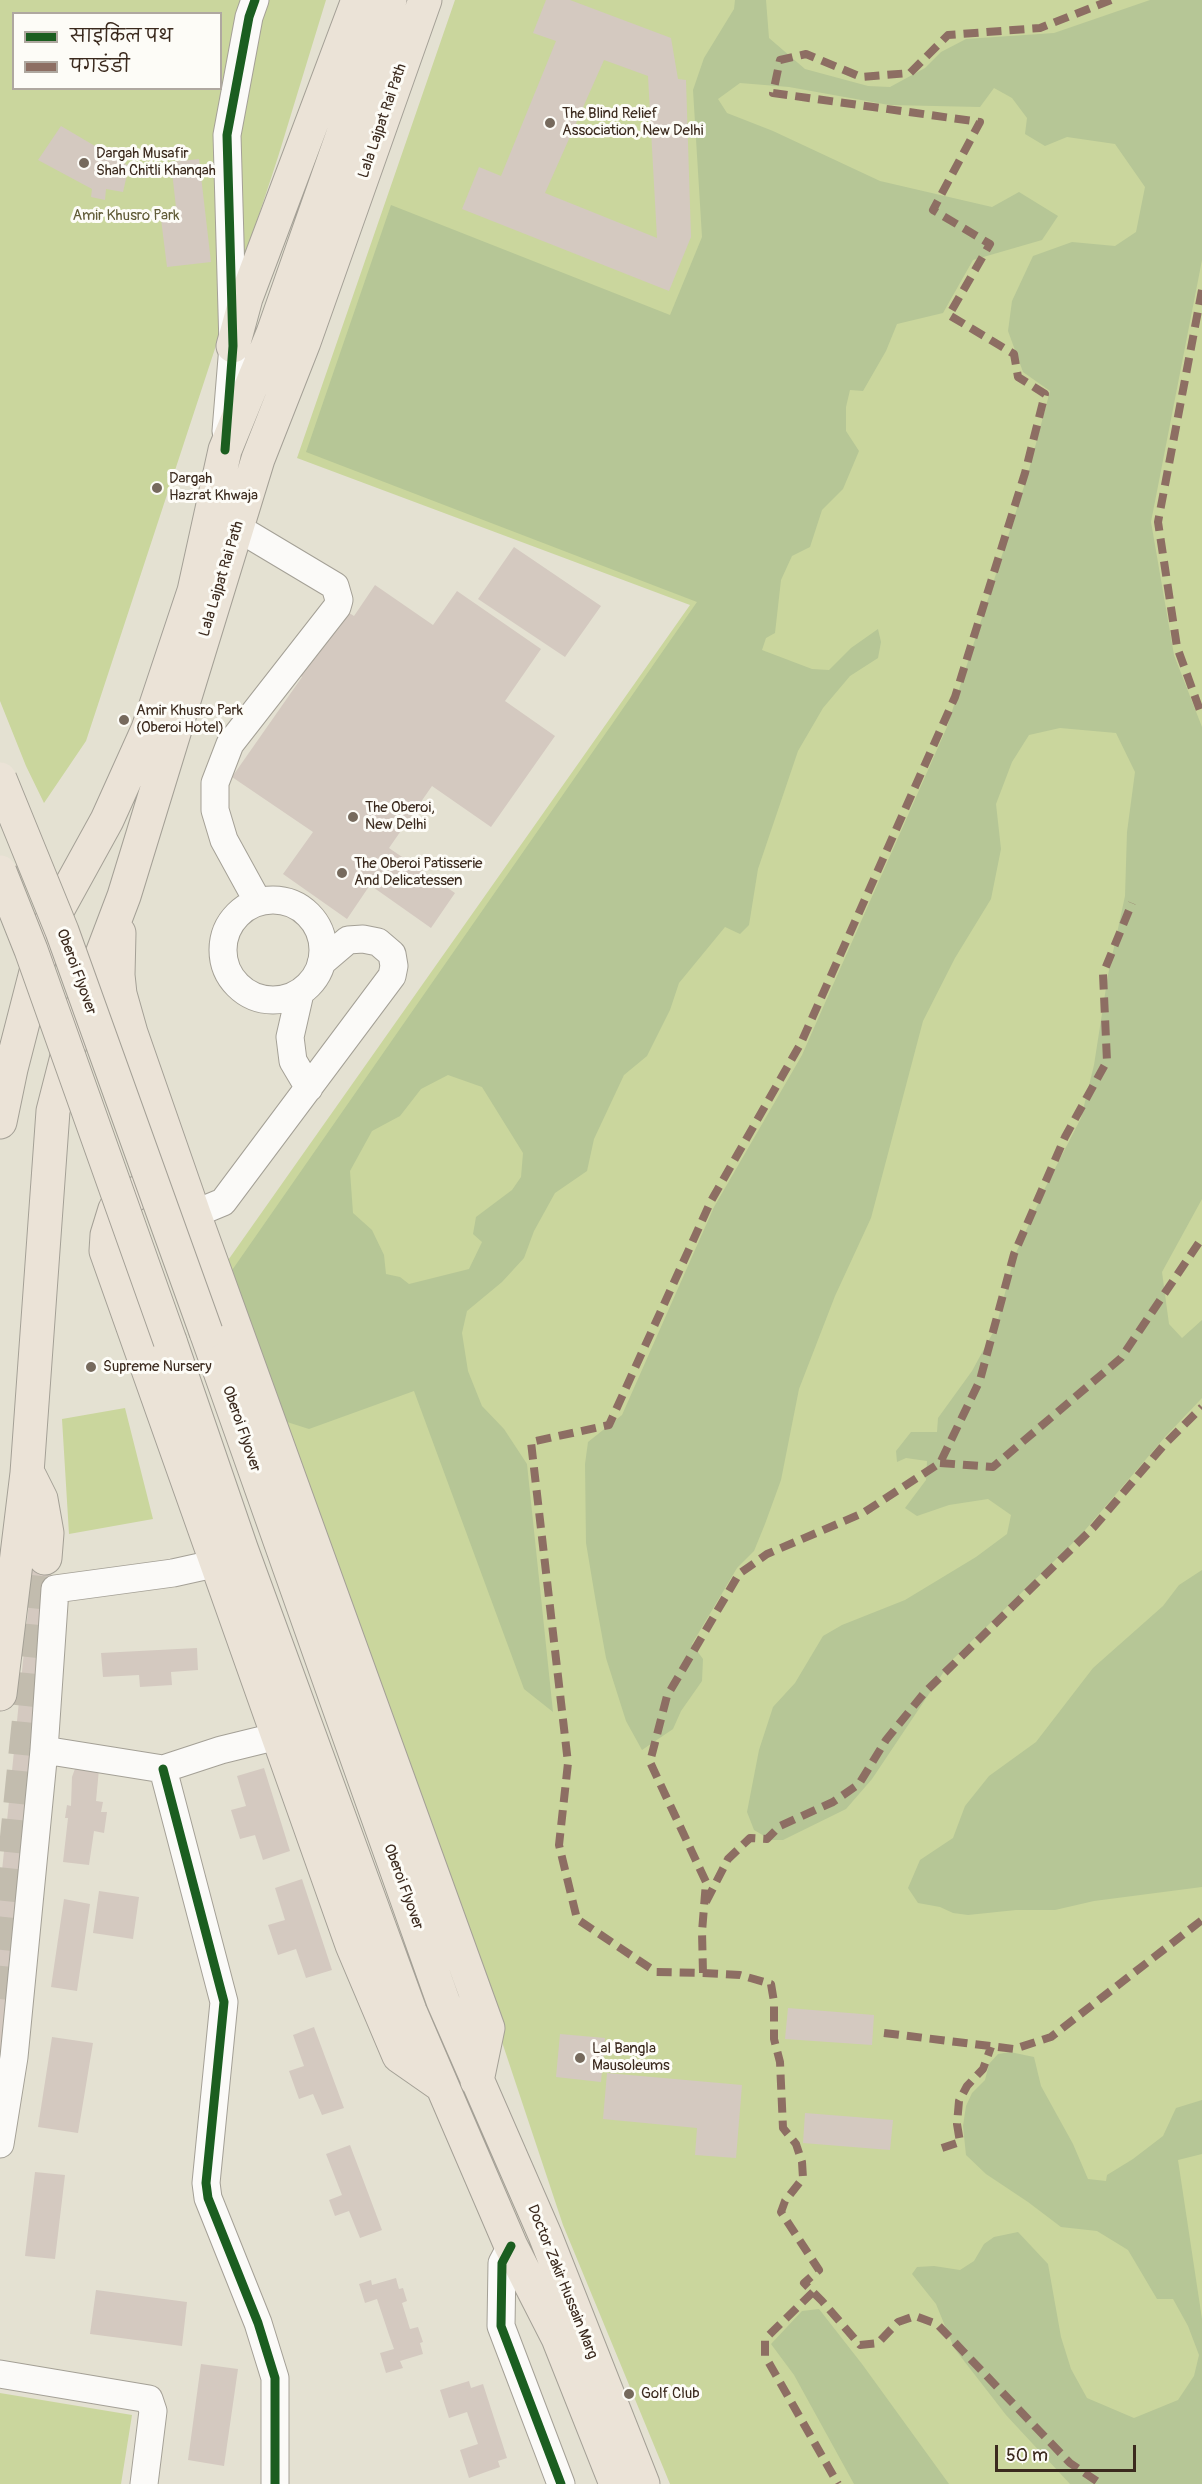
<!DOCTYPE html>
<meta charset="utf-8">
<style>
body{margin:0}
#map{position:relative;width:1202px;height:2484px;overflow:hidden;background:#e4e1d2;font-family:Pangolin,"Playpen Sans Deva",sans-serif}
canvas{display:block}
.legend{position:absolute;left:12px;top:12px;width:210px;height:78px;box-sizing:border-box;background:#fdfcf7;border:2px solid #afa8a0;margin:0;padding:8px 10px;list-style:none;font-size:18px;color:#3b2a1e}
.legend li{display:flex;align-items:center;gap:12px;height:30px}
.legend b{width:30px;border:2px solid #afa8a0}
.scale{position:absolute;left:995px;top:2445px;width:141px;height:27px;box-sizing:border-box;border:3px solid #3b2a1e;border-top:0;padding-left:8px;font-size:18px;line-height:21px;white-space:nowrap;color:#3b2a1e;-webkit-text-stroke:4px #fdfcf7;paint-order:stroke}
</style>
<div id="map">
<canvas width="1202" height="2484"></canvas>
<ul class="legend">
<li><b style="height:8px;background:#1b5e20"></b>साइकिल पथ</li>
<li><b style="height:8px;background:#8d6e63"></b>पगडंडी</li>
</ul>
<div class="scale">50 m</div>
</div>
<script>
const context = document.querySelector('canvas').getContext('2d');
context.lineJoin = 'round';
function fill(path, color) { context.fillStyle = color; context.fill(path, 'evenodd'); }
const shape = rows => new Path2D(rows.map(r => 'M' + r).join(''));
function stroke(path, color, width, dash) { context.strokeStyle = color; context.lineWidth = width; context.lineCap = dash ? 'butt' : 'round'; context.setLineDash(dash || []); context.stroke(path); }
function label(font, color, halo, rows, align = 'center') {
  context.font = font + ' Pangolin,sans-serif'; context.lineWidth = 6; context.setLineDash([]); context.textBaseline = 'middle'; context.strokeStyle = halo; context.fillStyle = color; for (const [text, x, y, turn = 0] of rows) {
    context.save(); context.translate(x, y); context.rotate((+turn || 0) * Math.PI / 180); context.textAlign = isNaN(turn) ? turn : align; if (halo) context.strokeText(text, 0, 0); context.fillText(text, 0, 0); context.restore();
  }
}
fill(shape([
 [0,0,326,0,278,157,86,741,44,803,26,766,0,701],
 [14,14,220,14,220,88,14,88],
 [455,0,1202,0,1202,2484,670,2484,563,2225,427,1817,219,1273,690,605,297,458],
 [125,1408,153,1519,69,1534,62,1419],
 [0,2393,132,2415,121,2484,0,2484]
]), '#cad69d');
fill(shape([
 [735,0,766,0,769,38,805,69,868,86,890,87,925,68,941,52,966,39,1054,33,1150,0,1202,0,1202,260,1151,522,1174,655,1202,727,1202,1199,1162,1272,1169,1324,1182,1338,1202,1320,1202,1398,1165,1437,1080,1536,951,1661,872,1779,846,1809,783,1840,771,1840,754,1830,747,1812,759,1750,773,1707,795,1683,823,1636,842,1625,905,1600,976,1557,1007,1534,1011,1515,988,1499,949,1505,917,1516,905,1508,926,1480,927,1461,906,1458,897,1462,896,1451,911,1432,937,1432,938,1418,972,1371,996,1327,1015,1255,1045,1188,1081,1118,1094,1065,1108,975,1125,896,1127,832,1135,772,1116,733,1060,728,1029,735,1012,762,996,804,1001,849,991,899,955,958,923,1021,871,1218,835,1296,799,1389,781,1480,765,1524,754,1551,737,1568,692,1644,703,1659,702,1681,681,1711,673,1729,642,1750,626,1721,606,1658,596,1603,586,1543,585,1464,588,1442,622,1415,714,1207,802,1055,947,727,1027,477,1050,391,1023,372,1008,331,1012,301,1033,256,1072,242,1115,246,1136,232,1145,187,1115,144,1067,137,1045,146,1025,134,1027,118,1012,98,994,88,980,107,889,105,789,87,740,83,718,99,727,113,773,131,880,181,992,207,1019,192,1058,216,1042,240,973,260,943,313,897,324,886,351,863,391,850,390,846,407,846,431,859,451,843,489,822,510,810,547,792,556,781,580,775,633,766,638,762,650,812,669,829,670,851,648,878,629,881,642,878,658,850,676,823,708,798,751,758,869,749,925,740,934,725,927,679,983,670,1010,647,1056,624,1075,594,1139,587,1171,555,1193,534,1231,524,1258,502,1282,467,1311,462,1333,468,1371,482,1406,504,1429,527,1464,553,1712,524,1689,414,1391,309,1429,287,1422,274,1398,228,1276,697,602,306,452,391,205,670,315,702,237,693,90,704,58,734,9],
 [448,1075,482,1087,523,1153,521,1177,512,1190,476,1217,473,1234,482,1242,469,1269,409,1284,400,1277,386,1274,384,1255,372,1230,353,1213,350,1171,372,1131,400,1116,421,1089],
 [1202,1570,1202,1887,1094,1901,1055,1910,1016,1910,968,1915,953,1913,940,1907,918,1903,908,1888,920,1860,953,1838,965,1806,989,1776,1036,1742,1093,1668,1163,1606,1179,1585],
 [1010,2052,1034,2057,1041,2086,1073,2144,1088,2179,1106,2181,1107,2175,1133,2159,1163,2136,1176,2108,1202,2100,1202,2154,1178,2160,1202,2319,1202,2484,1070,2484,1006,2415,954,2348,936,2304,912,2274,917,2267,934,2266,960,2270,974,2261,984,2244,994,2237,1018,2232,1048,2264,1061,2337,1071,2369,1087,2398,1134,2418,1178,2400,1194,2376,1199,2355,1188,2326,1173,2299,1157,2299,1128,2250,1097,2231,1061,2227,1028,2202,986,2174,966,2155,963,2126,966,2106,972,2093,985,2080,989,2064,998,2054],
 [819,2309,862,2364,949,2484,854,2484,794,2375,771,2344,802,2311]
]), '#b6c696');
fill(shape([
 [546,0,570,0,671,38,678,79,686,80,691,237,669,291,462,209,479,167,501,176,556,41,533,33],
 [604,60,648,76,657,238,545,193],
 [61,126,129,166,123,192,106,189,105,200,91,197,92,189,38,160],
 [199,159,211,262,167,267,161,219,177,217,171,162],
 [514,547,601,606,565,657,478,599],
 [375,585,433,625,457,591,541,649,505,701,555,736,491,827,432,786,389,848,455,893,431,928,370,885,347,919,283,874,313,832,232,777,302,677,298,673,343,609,354,616],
 [32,1571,51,1573,0,2076,0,1891],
 [197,1648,198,1670,171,1672,172,1685,140,1687,139,1675,103,1677,101,1653],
 [76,1766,99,1769,96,1801,103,1802,101,1812,107,1812,104,1833,94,1831,89,1865,63,1862,68,1818,65,1818,67,1805,71,1806,72,1777],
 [264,1768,290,1851,263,1860,255,1835,240,1839,231,1810,246,1806,237,1776],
 [302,1879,332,1970,306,1978,296,1949,278,1955,268,1925,285,1920,275,1888],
 [99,1891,139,1897,133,1939,93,1933],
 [64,1899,90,1904,77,1991,51,1987],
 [788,2008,874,2015,872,2045,785,2039],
 [314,2027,344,2108,322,2115,313,2094,299,2099,289,2071,304,2066,293,2035],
 [560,2034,605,2038,601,2082,556,2077],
 [52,2037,93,2043,78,2133,38,2127],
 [607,2073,742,2085,736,2158,695,2155,697,2128,603,2119],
 [805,2113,893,2120,890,2150,803,2143],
 [350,2145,382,2230,360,2238,349,2211,335,2216,329,2200,342,2195,326,2154],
 [35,2172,65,2175,55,2259,25,2256],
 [396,2278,399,2289,403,2288,407,2301,402,2303,410,2329,418,2327,423,2342,420,2343,423,2354,400,2361,403,2368,386,2373,380,2353,394,2349,389,2335,377,2299,365,2303,359,2284,371,2280,372,2285],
 [96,2290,187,2302,182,2346,90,2334],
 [201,2364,238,2369,224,2466,188,2460],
 [469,2381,471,2388,483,2384,507,2458,498,2461,500,2467,469,2478,460,2450,478,2444,467,2412,449,2418,440,2390]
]), '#d4c9c0');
stroke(shape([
 [0,1999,45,1558]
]), '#c2bcae', 33, [33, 16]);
const minor = shape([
 [226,431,233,346,227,135,249,17,255,0],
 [238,528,335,586,339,600,337,607,230,744,215,783,215,810,224,840,258,902],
 '223 950a50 50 0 1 1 100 0a50 50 0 1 1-100 0Z',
 [300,993,290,1037,293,1061,309,1088],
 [194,1214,223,1202,392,976,394,966,392,954,378,942,363,939,348,940,321,963],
 [44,1750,163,1769,221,1750,278,1736],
 [163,1769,224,2002,206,2183,208,2198,258,2323,275,2378,275,2484],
 [0,2144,14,2057,44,1750,55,1589,173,1573,218,1563],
 [511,2246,502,2263,501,2326,561,2484],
 [0,2374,149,2399,153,2411,144,2484]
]);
const major = shape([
 [233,346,246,298,358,0],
 [119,933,118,975,120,994,131,1033,194,1214,488,2028,477,2081],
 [0,1122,11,1069,47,929,107,820,148,729,194,591,225,450,273,333,390,0],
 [180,1201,164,1191,145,1189,133,1195,115,1209,107,1235,106,1251,352,1945,399,2056,442,2086],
 [206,1332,443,2001,545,2235,643,2484],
 [170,1341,241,1548,410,2011,511,2246,558,2338,616,2484],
 [30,1477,41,1499,47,1533,45,1558],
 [0,1694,27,1473,53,1111,75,1025,124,896,258,459,304,342,425,0]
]);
stroke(minor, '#a4a096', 29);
stroke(major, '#a4a096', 35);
stroke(minor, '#fbfaf8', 27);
stroke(major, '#ebe3d7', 33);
const majorBridge = shape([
 [0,779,62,931,206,1332],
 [0,872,31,950,170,1341]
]);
stroke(majorBridge, '#a4a096', 35, []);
stroke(majorBridge, '#ebe3d7', 33);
stroke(shape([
 [1111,0,1040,28,948,35,910,73,861,77,806,54,780,60,773,93,980,122,933,210,990,244,949,315,1014,354,1018,377,1045,394,1025,473,955,697,801,1043,711,1201,609,1425,531,1442,568,1763,559,1845,577,1919,656,1972,703,1973,702,1932,706,1882,650,1762,667,1696,739,1574,767,1554,863,1513,940,1463,980,1380,1014,1254,1065,1137,1107,1061,1103,974,1132,903],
 [1202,290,1158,522,1177,647,1202,716],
 [940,1463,993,1467,1121,1358,1202,1238],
 [706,1902,728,1859,750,1838,767,1839,780,1826,833,1802,859,1784,886,1740,925,1692,1094,1527,1164,1445,1202,1407],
 [703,1973,740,1975,771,1984,774,2002,774,2039,780,2062,783,2128,796,2144,802,2162,803,2178,785,2201,781,2212,819,2270,804,2283,822,2301,860,2345,878,2343,898,2322,915,2316,937,2324,1070,2463,1101,2484],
 [884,2033,1014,2049,1051,2037,1202,1920],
 [942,2148,960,2142,957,2124,959,2101,967,2086,983,2069,991,2047],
 [813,2292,765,2339,765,2356,838,2484]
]), '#8d6e63', 8, [15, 8]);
stroke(shape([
 [225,450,233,346,227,135,249,17,255,0],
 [163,1769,224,2002,206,2183,208,2198,258,2323,275,2378,275,2484],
 [511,2246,502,2263,501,2326,561,2484]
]), '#1b5e20', 9);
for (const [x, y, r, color] of [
 [550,123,6,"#766a5d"],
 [84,163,6,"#766a5d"],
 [157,488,6,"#766a5d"],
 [124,720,6,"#766a5d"],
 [353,817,6,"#766a5d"],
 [342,873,6,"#766a5d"],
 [91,1367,6,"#766a5d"],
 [580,2058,6,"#766a5d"],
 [629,2394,6,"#766a5d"]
]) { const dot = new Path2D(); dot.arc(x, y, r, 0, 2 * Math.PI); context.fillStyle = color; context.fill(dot); stroke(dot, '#fdfcf7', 2); }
label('15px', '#3b2a1e', '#fdfcf7', [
 ["The Blind Relief",562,114],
 ["Association, New Delhi",562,131],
 ["Dargah Musafir",96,154],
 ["Shah Chitli Khanqah",96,171],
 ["Dargah",169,479],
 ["Hazrat Khwaja",169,496],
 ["Amir Khusro Park",136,711],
 ["(Oberoi Hotel)",136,728],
 ["The Oberoi,",365,808],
 ["New Delhi",365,825],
 ["The Oberoi Patisserie",354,864],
 ["And Delicatessen",354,881],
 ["Supreme Nursery",103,1367],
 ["Lal Bangla",592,2049],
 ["Mausoleums",592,2066],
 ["Golf Club",641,2394]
], 'left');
label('15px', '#3b2a1e', '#fdfcf7', [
 ["Lala Lajpat Rai Path",383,121,-71],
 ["Lala Lajpat Rai Path",222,579,-73],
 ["Oberoi Flyover",76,972,70],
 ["Oberoi Flyover",241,1429,71],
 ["Oberoi Flyover",403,1887,70],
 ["Doctor Zakir Hussain Marg",562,2282,68]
]);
label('15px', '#605b37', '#fdfcf7', [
 ["Amir Khusro Park",126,216]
]);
</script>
